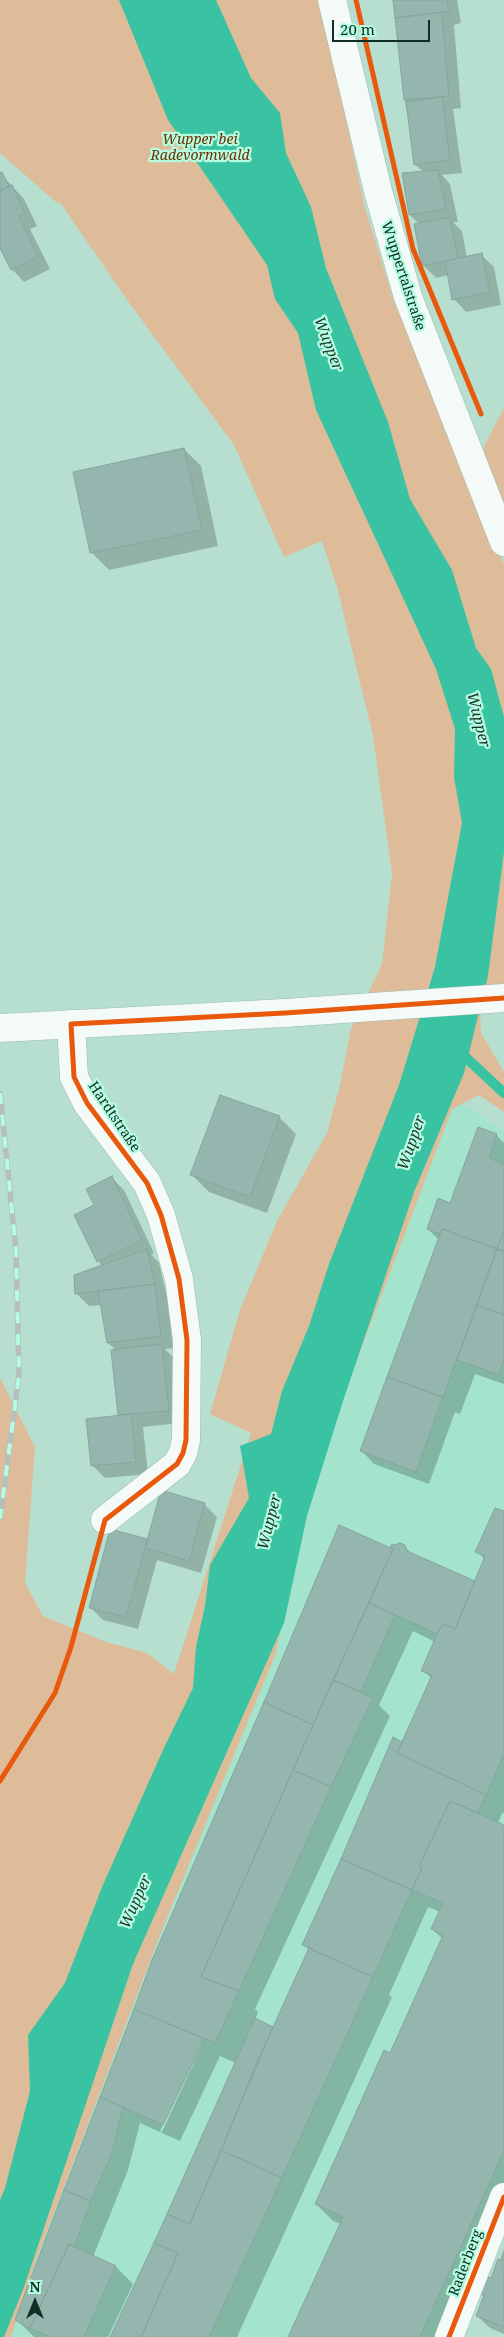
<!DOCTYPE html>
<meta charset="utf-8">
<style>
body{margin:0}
#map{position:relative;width:504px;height:2337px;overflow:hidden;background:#b7dfd0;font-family:"Noto Serif",serif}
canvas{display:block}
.north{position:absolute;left:10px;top:2277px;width:50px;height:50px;-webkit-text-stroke:4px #b4fde1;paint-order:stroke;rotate:0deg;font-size:14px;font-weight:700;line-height:20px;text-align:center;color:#102e24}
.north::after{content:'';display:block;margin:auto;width:18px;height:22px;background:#102e24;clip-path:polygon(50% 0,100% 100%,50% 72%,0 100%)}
.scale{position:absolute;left:332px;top:20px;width:98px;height:22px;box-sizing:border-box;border:2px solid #102e24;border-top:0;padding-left:6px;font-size:15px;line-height:18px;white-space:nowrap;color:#102e24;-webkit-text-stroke:4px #b4fde1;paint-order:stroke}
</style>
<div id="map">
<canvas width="504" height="2337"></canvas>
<div class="north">N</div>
<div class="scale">20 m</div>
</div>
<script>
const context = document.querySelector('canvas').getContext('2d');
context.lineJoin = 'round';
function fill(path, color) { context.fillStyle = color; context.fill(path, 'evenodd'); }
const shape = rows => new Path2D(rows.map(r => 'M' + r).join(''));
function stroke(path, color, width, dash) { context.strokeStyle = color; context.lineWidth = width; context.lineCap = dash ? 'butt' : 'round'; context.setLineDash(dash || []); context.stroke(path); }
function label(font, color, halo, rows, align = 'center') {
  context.font = font + ' "Noto Serif",serif'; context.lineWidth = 4.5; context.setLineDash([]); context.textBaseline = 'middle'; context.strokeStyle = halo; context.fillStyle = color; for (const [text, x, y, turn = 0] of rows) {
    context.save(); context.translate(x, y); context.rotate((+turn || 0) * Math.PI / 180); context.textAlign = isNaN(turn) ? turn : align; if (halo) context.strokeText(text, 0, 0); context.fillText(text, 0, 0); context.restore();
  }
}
fill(shape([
 [453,1098,504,1131,504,2194,448,2337,4,2337,205,1799,284,1623,307,1516,343,1401]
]), '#a4e3cc');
fill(shape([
 [0,0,320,0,365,208,394,302,504,564,504,984,479,986,481,1033,504,1072,504,1112,479,1095,452,1109,305,1497,276,1653,160,1935,36,2260,11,2337,0,2337,0,1378,35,1447,25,1583,43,1616,106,1642,147,1653,174,1674,251,1433,210,1414,240,1310,277,1221,327,1133,340,1085,351,1029,382,964,392,874,373,736,337,587,322,541,284,557,234,445,130,304,59,201,57,203,0,153],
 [504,408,504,519,479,456]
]), '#debc99');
fill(shape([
 [119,0,216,0,251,78,280,113,286,153,311,207,326,268,388,422,410,499,452,570,476,648,491,669,504,717,504,852,488,976,464,1073,414,1192,343,1401,307,1516,284,1623,133,1964,24,2287,4,2337,0,2337,0,2200,5,2188,30,2091,28,2035,65,1983,102,1887,163,1750,193,1688,196,1647,205,1606,210,1565,249,1498,240,1446,271,1434,282,1391,309,1326,329,1264,399,1085,435,967,462,823,454,777,455,729,436,669,316,410,298,333,275,299,267,265,168,120]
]), '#3ac3a2');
fill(shape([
 [394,0,457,0,461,23,454,25,461,108,453,109,462,173,442,175,450,184,458,222,453,222,462,231,467,258,481,255,494,267,501,305,466,312,454,299,449,275,436,278,423,265,420,225,410,215,423,172,415,164,405,100],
 [1,174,24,199,37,226,30,229,50,269,24,282,12,269,0,245],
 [184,449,201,466,218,546,109,570,92,553,74,473],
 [279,1117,296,1134,267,1213,209,1192,192,1175],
 [496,1135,504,1143,504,1384,475,1374,460,1414,455,1412,429,1484,374,1464,362,1451,439,1240,428,1229,451,1204],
 [112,1178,124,1190,154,1253,151,1254,159,1263,167,1297,173,1348,165,1349,174,1358,181,1423,143,1427,148,1474,105,1478,92,1465,119,1417,113,1351,116,1350,108,1343,101,1305,89,1306,77,1294,102,1266,98,1261,96,1206],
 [204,1504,217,1517,201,1573,157,1560,138,1629,103,1620,90,1607,149,1540],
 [504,1513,504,1813,502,1813,498,1823,504,1826,504,2206,445,2337,290,2337,341,2224,333,2221,316,2204,391,2055,443,1939,432,1929,440,1912,428,1907,389,1995,392,1997,237,2337,112,2337,236,2063,220,2056,180,2141,140,2123,128,2170,93,2257,116,2267,133,2284,108,2337,34,2337,17,2320,135,2008,391,1550,404,1546,414,1556,475,1584,485,1560,477,1551],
 [413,1631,435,1642,423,1670,432,1679,304,1944,309,1950,274,2029,255,2020,258,2012,255,2009,390,1716,379,1705],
 [198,2047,201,2047,162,2132,160,2131],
 [504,2249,504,2334,490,2328,477,2316,485,2298,479,2292,492,2280]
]), '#0003');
stroke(shape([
 [459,1051,504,1093]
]), '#3ac3a2', 10);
const building = shape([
 [393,0,447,0,449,11,395,18,393,0],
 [442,12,449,96,404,100,395,18,442,12],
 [442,97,450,160,414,165,406,102,442,97],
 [438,170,446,209,409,215,402,173,438,170],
 [2,172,9,186,0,191,0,173,2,172],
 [12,185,25,213,19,216,38,257,11,270,0,248,0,191,12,185],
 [450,217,458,258,422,266,414,224,450,217],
 [482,253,490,292,452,300,445,261,482,253],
 [184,448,202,530,90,553,73,472,184,448],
 [220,1095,280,1116,250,1197,190,1175,220,1095],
 [478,1127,497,1134,489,1158,504,1164,504,1230,497,1249,442,1229,439,1234,427,1229,438,1198,450,1203,478,1127],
 [112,1176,142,1240,97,1262,74,1215,94,1205,86,1189,112,1176],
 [442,1229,497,1249,443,1397,387,1377,442,1229],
 [504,1230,504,1251,497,1249,504,1230],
 [147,1249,155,1284,75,1294,74,1275,147,1249],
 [497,1249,504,1251,504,1315,477,1305,497,1249],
 [155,1284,161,1336,107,1343,98,1291,155,1284],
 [477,1305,504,1315,504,1359,499,1375,457,1360,477,1305],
 [162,1344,169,1411,118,1415,111,1350,162,1344],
 [387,1377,443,1397,416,1472,360,1451,387,1377],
 [131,1414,136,1462,91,1466,86,1419,131,1414],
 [161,1490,205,1503,189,1561,145,1548,161,1490],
 [495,1508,504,1511,504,1755,486,1795,397,1753,432,1675,421,1671,437,1634,443,1624,455,1629,485,1556,475,1552,495,1508],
 [339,1525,393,1549,313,1725,264,1702,339,1525],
 [110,1529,148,1539,126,1617,89,1608,110,1529],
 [400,1543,405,1545,407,1551,475,1581,455,1629,443,1624,437,1634,369,1603,393,1549,390,1548,392,1544,394,1545,400,1543],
 [369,1603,395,1615,361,1692,333,1680,369,1603],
 [333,1680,373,1698,331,1787,293,1770,333,1680],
 [264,1702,313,1725,201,1977,239,1991,215,2043,134,2009,152,1960,264,1702],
 [393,1737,402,1742,397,1753,486,1795,478,1813,450,1801,419,1866,422,1868,412,1890,341,1859,393,1737],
 [293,1770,331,1787,239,1991,201,1977,293,1770],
 [450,1801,504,1825,504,2151,420,2337,288,2337,343,2217,315,2204,384,2050,390,2053,443,1935,431,1929,443,1903,412,1890,422,1868,419,1866,450,1801],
 [341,1859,412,1890,373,1977,302,1945,341,1859],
 [309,1948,373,1977,282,2178,221,2150,257,2062,309,1948],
 [134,2009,204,2039,163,2125,100,2097,134,2009],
 [255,2018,273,2027,190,2224,167,2214,255,2018],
 [100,2097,123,2107,112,2153,91,2201,64,2190,100,2097],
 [221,2150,282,2178,209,2337,141,2337,178,2253,154,2243,167,2214,190,2224,221,2150],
 [64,2190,91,2201,74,2247,69,2244,30,2328,15,2320,64,2190],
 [154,2243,178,2253,141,2337,110,2337,154,2243],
 [69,2244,116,2266,84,2337,50,2337,30,2328,69,2244],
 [498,2259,504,2262,504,2327,476,2316,484,2295,477,2292,484,2276,491,2278,498,2259]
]);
fill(building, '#94b6ae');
stroke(building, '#84a69e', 1);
const minor = shape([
 [71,1024,74,1077,87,1103,147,1183,161,1215,179,1279,187,1340,186,1440,183,1453,177,1464,105,1520],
 [449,2337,504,2197]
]);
const secondary = shape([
 [332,0,378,191,408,297,504,542],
 [0,1028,285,1013,504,998]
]);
stroke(minor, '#9bbbaf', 29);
stroke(secondary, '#9bbbaf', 29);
stroke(minor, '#f4faf8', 28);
stroke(secondary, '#f4faf8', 28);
const rail = shape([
 [0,1093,16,1251,19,1375,0,1519]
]);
stroke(rail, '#b5c0bc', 5.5);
stroke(rail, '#b4fde1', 4, [11]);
stroke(shape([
 [356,0,413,249,481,414],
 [0,1781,55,1693,71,1647,105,1520,177,1464,183,1453,186,1440,187,1340,179,1279,161,1215,147,1183,87,1103,74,1077,71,1024,285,1013,504,998],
 [449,2337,504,2197]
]), '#e8590c', 5);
label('italic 14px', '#6c2f02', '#b4fde1', [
 ["Wupper bei",200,140],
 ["Radevormwald",200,156]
]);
label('14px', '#102e24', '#b4fde1', [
 ["Wuppertalstraße",403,276,72],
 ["Hardtstraße",114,1117,56],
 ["Raderberg",466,2263,-69]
]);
label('italic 15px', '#1d352c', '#b4fde1', [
 ["Wupper",328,344,69],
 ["Wupper",478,720,76],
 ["Wupper",412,1143,-71],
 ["Wupper",270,1522,-76],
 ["Wupper",136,1902,-66]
]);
</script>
